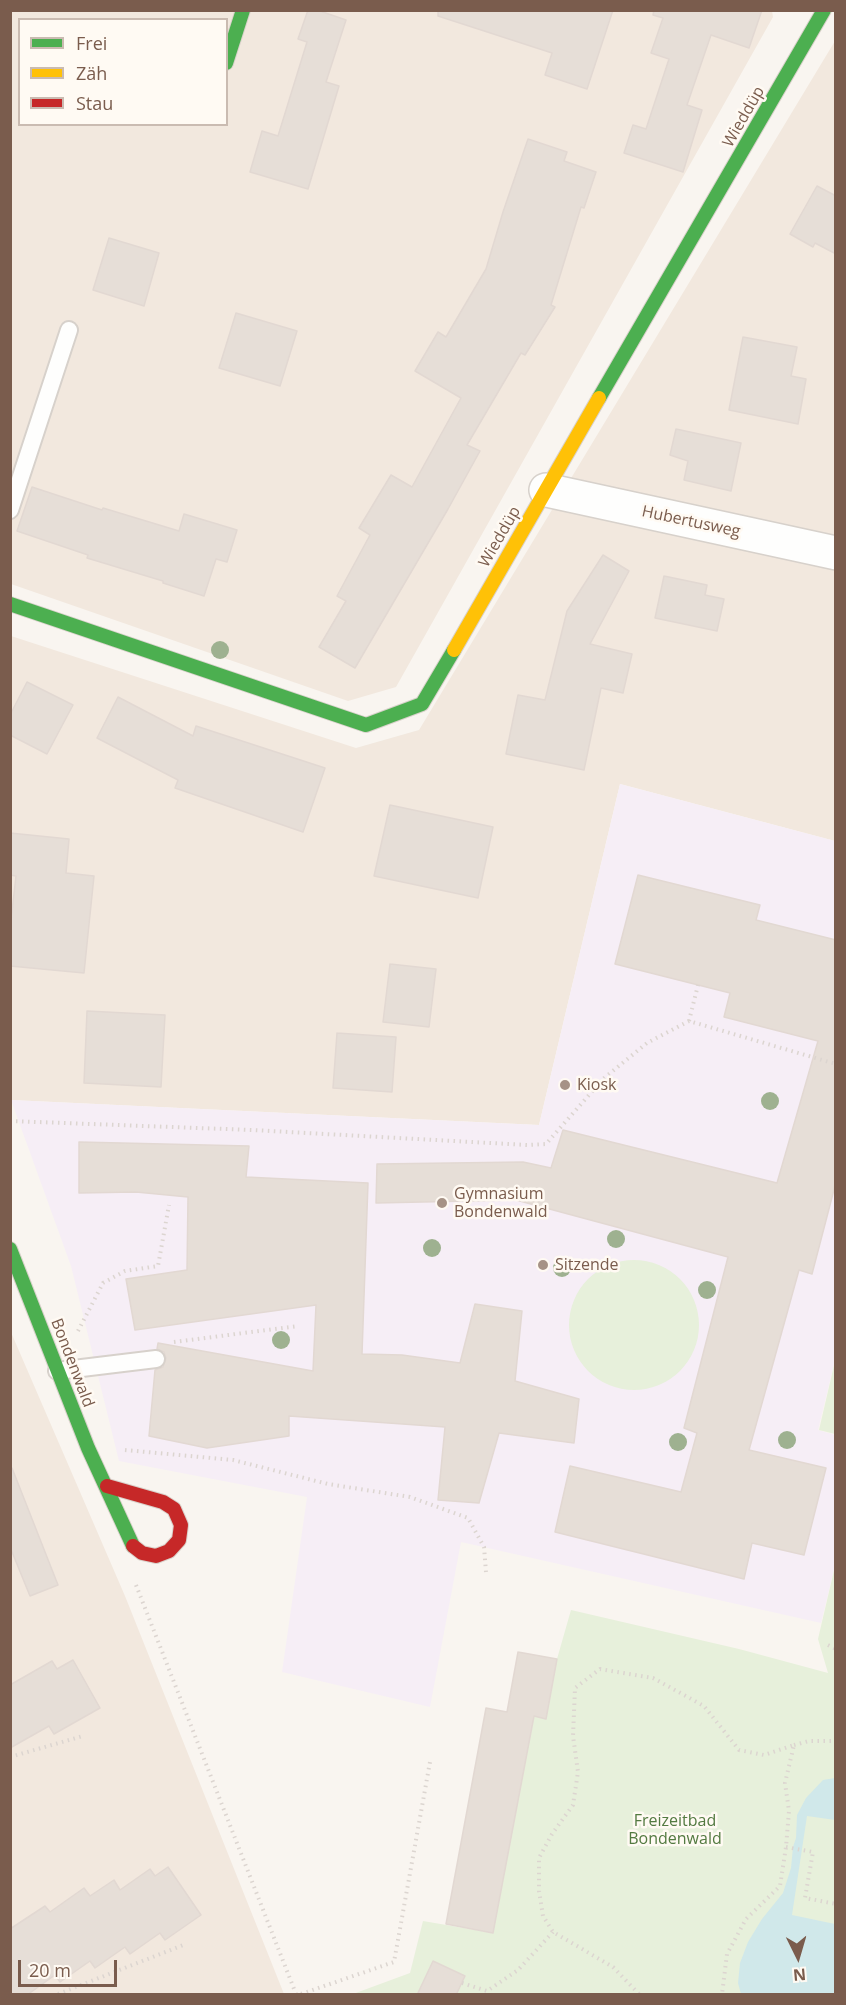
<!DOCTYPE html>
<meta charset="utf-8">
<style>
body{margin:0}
#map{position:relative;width:846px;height:2005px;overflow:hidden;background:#f9f5f0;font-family:"Open Sans",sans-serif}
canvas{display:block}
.frame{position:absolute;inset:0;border:12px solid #7a5c4d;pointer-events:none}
.legend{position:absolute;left:18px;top:18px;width:210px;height:108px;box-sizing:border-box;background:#fffaf3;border:2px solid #cabbb1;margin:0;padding:8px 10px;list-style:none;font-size:18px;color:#7a5c4d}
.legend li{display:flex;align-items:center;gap:12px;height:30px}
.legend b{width:30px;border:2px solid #cabbb1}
.north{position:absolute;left:768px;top:1927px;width:60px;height:60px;-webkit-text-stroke:4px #fffaf3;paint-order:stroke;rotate:175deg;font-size:16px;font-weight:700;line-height:24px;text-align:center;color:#7a5c4d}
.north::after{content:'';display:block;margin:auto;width:21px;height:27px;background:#7a5c4d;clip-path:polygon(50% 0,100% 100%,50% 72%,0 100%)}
.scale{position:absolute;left:18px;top:1960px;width:99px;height:27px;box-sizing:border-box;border:3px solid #7a5c4d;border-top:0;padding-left:8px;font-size:18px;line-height:21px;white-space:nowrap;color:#7a5c4d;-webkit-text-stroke:4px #fffaf3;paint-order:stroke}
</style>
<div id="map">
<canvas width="846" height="2005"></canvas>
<div class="frame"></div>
<ul class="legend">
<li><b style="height:8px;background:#4caf50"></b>Frei</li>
<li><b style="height:8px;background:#ffc107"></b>Zäh</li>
<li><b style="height:8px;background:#c62828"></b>Stau</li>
</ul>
<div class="north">N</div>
<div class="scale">20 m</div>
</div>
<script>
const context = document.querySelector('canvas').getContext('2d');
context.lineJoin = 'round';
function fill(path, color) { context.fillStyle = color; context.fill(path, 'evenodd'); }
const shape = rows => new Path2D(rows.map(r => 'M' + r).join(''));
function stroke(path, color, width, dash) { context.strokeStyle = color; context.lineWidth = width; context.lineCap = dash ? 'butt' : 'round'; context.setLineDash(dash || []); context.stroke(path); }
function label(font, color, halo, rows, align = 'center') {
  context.font = font + ' "Open Sans",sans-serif'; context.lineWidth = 5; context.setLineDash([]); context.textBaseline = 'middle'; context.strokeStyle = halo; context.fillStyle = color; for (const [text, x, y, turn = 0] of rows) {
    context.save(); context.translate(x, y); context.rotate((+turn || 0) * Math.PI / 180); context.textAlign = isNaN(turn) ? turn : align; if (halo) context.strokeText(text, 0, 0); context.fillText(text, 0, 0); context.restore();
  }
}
fill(shape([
 [11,11,772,11,773,17,396,687,348,701,11,584],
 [20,20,226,20,226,124,20,124],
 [835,41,835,841,620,784,539,1125,11,1100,11,636,356,748,419,730],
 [10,1330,125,1596,284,1994,11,1994]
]), '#f2e8de');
fill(shape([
 [620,784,835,841,836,1356,818,1430,835,1435,836,1562,821,1623,461,1542,430,1707,282,1672,307,1497,119,1461,71,1266,11,1100,539,1125]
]), '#f6eef6');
fill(shape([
 '569 1325a65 65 0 1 1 130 0a65 65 0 1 1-130 0Z',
 [835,1361,835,1434,819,1430],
 [835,1566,835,1994,353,1994,410,1973,423,1921,493,1933,534,1716,546,1718,557,1659,571,1610,739,1649,828,1673,818,1639]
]), '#e7f0db');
fill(shape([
 [835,1778,835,1820,807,1816,792,1915,835,1924,835,1994,741,1994,738,1983,740,1963,748,1942,762,1919,783,1893,791,1868,793,1847,796,1838,797,1815,806,1798,823,1780]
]), '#d0e8ea');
const building = shape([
 [308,10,317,10,346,20,326,82,339,86,308,189,250,172,262,131,278,136,307,42,298,39,308,10],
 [438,10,613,10,587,89,545,75,552,53,438,16,438,10],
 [654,10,762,10,749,48,711,35,687,105,702,110,683,172,624,153,633,125,646,129,669,59,651,53,663,18,653,15,654,10],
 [528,139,567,152,564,161,596,172,584,208,581,207,551,305,555,307,525,355,521,353,467,445,480,451,448,509,355,668,319,647,346,601,337,596,370,535,359,528,391,475,412,487,461,398,415,371,438,332,446,337,486,269,503,212,528,139],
 [817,186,836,196,836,254,815,243,813,247,790,234,817,186],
 [109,238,159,253,144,306,93,290,109,238],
 [236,313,297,331,280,386,219,368,236,313],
 [743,337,797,347,791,376,806,379,798,424,729,410,743,337],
 [676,429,741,443,731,491,684,480,688,461,670,455,676,429],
 [32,487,102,510,103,508,179,531,184,514,237,530,227,562,216,559,204,596,163,583,163,581,87,558,88,555,17,531,32,487],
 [603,555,629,571,590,644,632,654,623,693,601,688,584,770,506,754,518,695,545,700,567,611,603,555],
 [664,576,707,585,705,595,724,599,717,631,655,618,664,576],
 [27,682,73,705,47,754,10,735,10,715,27,682],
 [118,697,193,736,196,726,325,768,303,832,175,788,178,780,97,738,118,697],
 [390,805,493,827,478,898,374,876,390,805],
 [10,833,69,839,66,873,94,876,84,973,10,966,10,929,16,876,10,875,10,833],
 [638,875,760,905,756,920,836,940,836,1182,812,1274,799,1270,749,1450,826,1468,804,1555,752,1543,744,1579,555,1532,570,1466,681,1492,697,1433,684,1428,728,1257,516,1200,376,1203,377,1164,523,1162,551,1168,563,1130,777,1183,818,1041,724,1017,730,993,615,964,638,875],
 [390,964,436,969,429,1027,383,1022,390,964],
 [87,1011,165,1015,161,1087,84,1083,87,1011],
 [337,1033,396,1037,392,1092,333,1088,337,1033],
 [79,1142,249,1146,246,1177,368,1183,362,1354,402,1355,460,1363,475,1304,522,1311,515,1381,579,1399,574,1443,499,1433,479,1503,438,1500,445,1427,289,1416,289,1436,207,1448,149,1436,155,1370,163,1367,166,1358,164,1352,157,1349,158,1343,313,1371,316,1305,135,1330,126,1279,187,1270,188,1197,136,1192,79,1193,79,1142],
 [10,1468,12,1468,58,1585,30,1596,10,1547,10,1468],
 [518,1652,557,1659,546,1719,534,1716,493,1933,446,1924,486,1708,507,1712,518,1652],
 [73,1660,100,1708,54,1734,49,1726,10,1748,10,1685,52,1661,57,1669,73,1660],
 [168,1867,201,1915,165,1940,160,1933,130,1954,125,1947,95,1968,90,1961,60,1982,55,1975,27,1995,10,1995,10,1929,45,1906,50,1912,84,1888,90,1896,114,1880,120,1890,150,1869,155,1876,168,1867],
 [433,1961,465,1976,456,1995,417,1995,433,1961]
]);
fill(building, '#e6ded7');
stroke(building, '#e2d8d2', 1.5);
const lane = shape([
 [10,510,69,330],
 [57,1371,156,1359]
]);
const street = shape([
 [546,490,836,553]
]);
const fast = shape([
 [226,63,243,10],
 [599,398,824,10],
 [10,604,366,725,422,704,454,650],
 [10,1249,88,1448,133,1546]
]);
const slow = shape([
 [454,650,599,398]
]);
const jam = shape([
 [107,1486,163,1502,174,1509,181,1525,179,1540,169,1551,156,1556,142,1553,133,1546]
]);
stroke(lane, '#d7d1cb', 20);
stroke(street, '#d7d1cb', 36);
stroke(fast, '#d9d2cb', 16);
stroke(slow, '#d9d2cb', 16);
stroke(jam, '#d9d2cb', 16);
stroke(shape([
 [689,1021,698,985],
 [10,1121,252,1130,527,1145,546,1144,603,1079,647,1043,689,1021,836,1064],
 [78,1331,103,1283,125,1271,158,1266,169,1205],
 [174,1342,298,1326],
 [125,1450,233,1460,328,1484,410,1497,468,1518,484,1547,486,1572],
 [136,1585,296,1994],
 [828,1645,836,1649],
 [794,1745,809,1741,836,1741],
 [10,1757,83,1736],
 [786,1847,813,1852,805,1898,836,1904],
 [462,1983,487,1991,518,1970,553,1932],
 [58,1994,186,1944],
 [301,1994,394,1962,430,1762],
 [639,1994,613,1967,553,1932,543,1916,539,1891,539,1858,552,1834,573,1805,578,1772,573,1736,575,1688,600,1669,653,1678,704,1706,739,1750,764,1755,794,1745,785,1783,789,1811,786,1847,780,1886,746,1919,727,1954,722,1994]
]), '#dcd5d0', 4, [1.5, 4.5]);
stroke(lane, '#fefefd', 16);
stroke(street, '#fefefd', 33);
stroke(fast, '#4caf50', 14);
stroke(slow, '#ffc107', 14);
stroke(jam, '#c62828', 14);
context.fillStyle = '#9eb190';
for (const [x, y] of [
 [220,650],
 [770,1101],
 [616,1239],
 [432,1248],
 [562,1268],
 [707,1290],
 [281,1340],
 [787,1440],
 [678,1442]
]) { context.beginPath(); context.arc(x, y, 9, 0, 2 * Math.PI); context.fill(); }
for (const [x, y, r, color] of [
 [565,1085,6,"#a69286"],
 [442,1203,6,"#a69286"],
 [543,1265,6,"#a69286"]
]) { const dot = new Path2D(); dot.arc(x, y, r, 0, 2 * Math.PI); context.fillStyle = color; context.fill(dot); stroke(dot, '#fffaf3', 2); }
label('16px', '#7a5c4d', '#fffaf3', [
 ["Wieddüp",744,117,-60],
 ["Hubertusweg",691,522,12],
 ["Wieddüp",500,537,-60],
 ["Bondenwald",72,1363,69]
]);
label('16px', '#7a5c4d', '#fffaf3', [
 ["Kiosk",577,1085],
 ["Gymnasium",454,1194],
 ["Bondenwald",454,1212],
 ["Sitzende",555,1265]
], 'left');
label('16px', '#537a41', '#fffaf3', [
 ["Freizeitbad",675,1821],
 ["Bondenwald",675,1839]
]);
</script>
